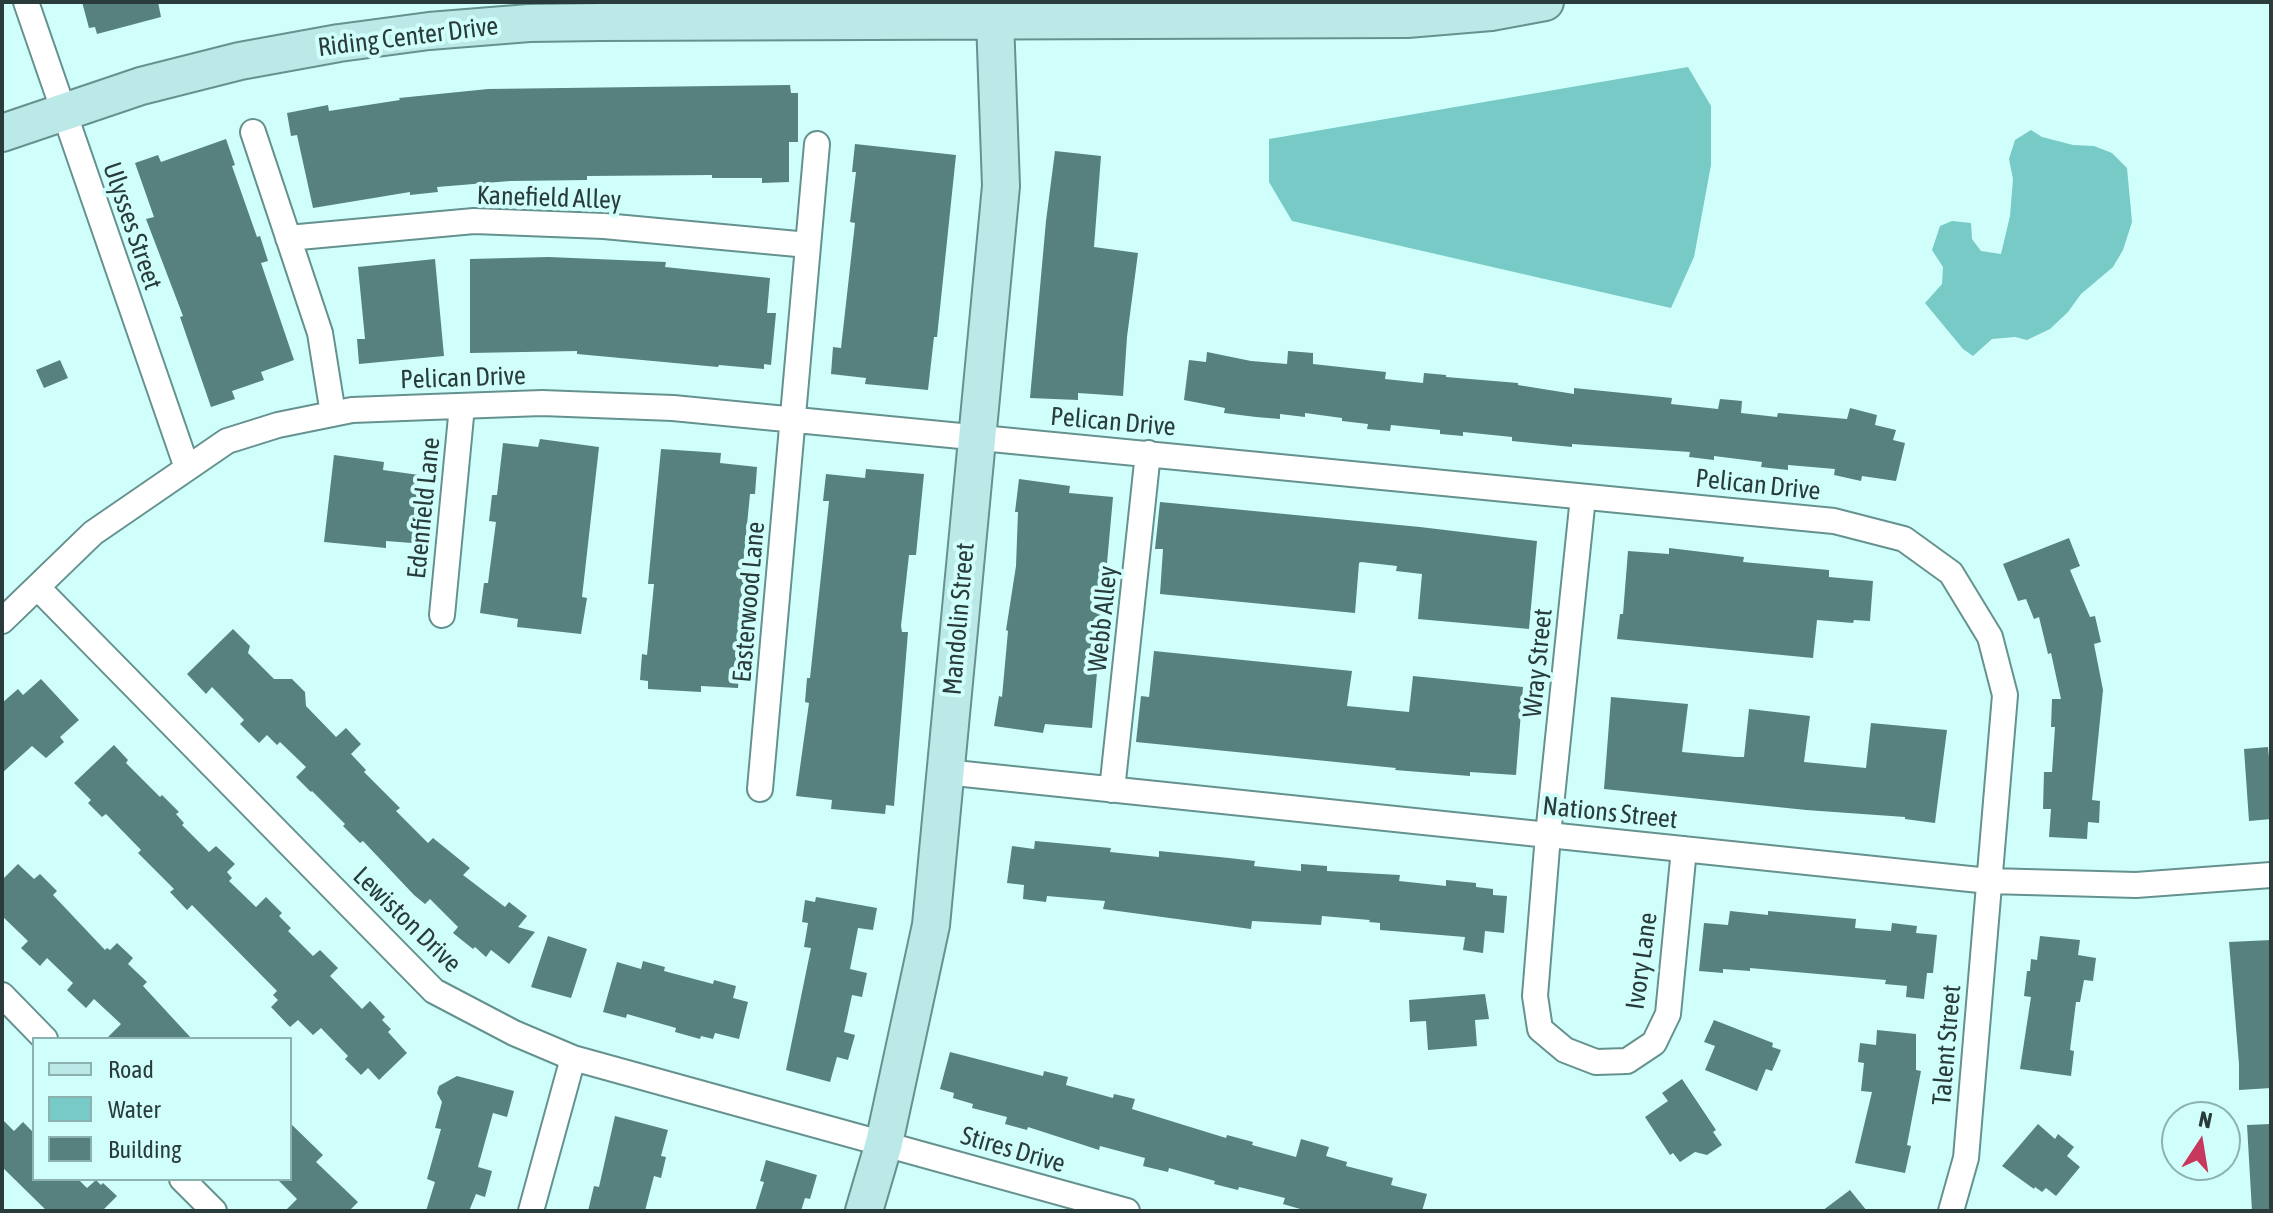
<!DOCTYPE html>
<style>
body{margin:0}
#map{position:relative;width:2273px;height:1213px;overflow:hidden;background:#d0fffb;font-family:"Asap Condensed",sans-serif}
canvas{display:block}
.frame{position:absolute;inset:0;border:4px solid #293b3a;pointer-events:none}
.legend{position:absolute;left:32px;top:1037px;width:260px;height:144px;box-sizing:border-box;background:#d0fffb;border:2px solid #8db1ae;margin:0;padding:10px 14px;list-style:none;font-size:24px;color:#293b3a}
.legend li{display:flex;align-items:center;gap:16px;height:40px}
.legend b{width:40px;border:2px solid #8db1ae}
.north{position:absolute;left:2161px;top:1101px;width:80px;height:80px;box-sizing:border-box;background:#d0fffb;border:2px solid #8db1ae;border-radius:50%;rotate:12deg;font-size:22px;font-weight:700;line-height:32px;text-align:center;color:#293b3a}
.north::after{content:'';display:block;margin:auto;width:28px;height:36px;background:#c7385c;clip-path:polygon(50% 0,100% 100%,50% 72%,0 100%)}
</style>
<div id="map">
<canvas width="2273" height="1213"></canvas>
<div class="frame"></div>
<ul class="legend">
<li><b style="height:10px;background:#bbe9e7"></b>Road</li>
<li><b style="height:22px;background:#77cac5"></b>Water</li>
<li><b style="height:22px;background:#56817e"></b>Building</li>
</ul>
<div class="north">N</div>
</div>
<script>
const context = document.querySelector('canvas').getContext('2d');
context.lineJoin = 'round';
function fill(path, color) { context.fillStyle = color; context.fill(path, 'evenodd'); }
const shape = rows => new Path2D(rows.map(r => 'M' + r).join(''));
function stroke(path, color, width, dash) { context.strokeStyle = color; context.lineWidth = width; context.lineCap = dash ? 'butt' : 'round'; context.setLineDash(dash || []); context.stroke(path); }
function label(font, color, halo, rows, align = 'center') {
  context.font = font + ' "Asap Condensed",sans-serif'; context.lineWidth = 8; context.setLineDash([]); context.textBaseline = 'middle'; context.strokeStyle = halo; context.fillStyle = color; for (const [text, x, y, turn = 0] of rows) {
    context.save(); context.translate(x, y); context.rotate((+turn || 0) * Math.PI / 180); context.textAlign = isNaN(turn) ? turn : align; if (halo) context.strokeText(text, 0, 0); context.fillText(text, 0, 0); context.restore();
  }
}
fill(shape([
 [1688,67,1711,106,1711,165,1694,257,1671,308,1292,221,1269,182,1269,139],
 [2031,130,2042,137,2073,145,2094,146,2112,153,2127,168,2132,222,2123,250,2113,267,2081,294,2068,312,2050,329,2027,340,2015,337,1992,339,1973,356,1963,349,1925,303,1942,284,1943,267,1932,250,1940,226,1952,221,1971,223,1972,239,1981,251,2001,254,2010,216,2013,179,2009,159,2015,140]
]), '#77cac5');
fill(shape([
 [82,2,158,2,161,17,97,34,95,27,89,28],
 [790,85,791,93,798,93,798,142,789,142,789,182,762,183,762,178,712,178,712,175,587,176,587,180,510,181,437,187,438,192,410,195,410,192,313,208,297,135,291,136,287,113,328,105,329,111,400,100,399,98,488,89],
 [226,139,235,165,232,166,257,237,260,236,268,261,261,263,294,360,261,372,264,380,232,391,235,399,211,407,180,317,183,316,146,219,154,217,135,163,158,155,161,162],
 [855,144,956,155,937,337,934,337,928,390,865,384,866,378,831,374,833,347,841,348,855,223,850,222,856,172,852,172],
 [1055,151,1101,156,1094,247,1138,253,1127,337,1123,396,1078,393,1078,400,1030,398,1046,221],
 [549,257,666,262,665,267,770,278,767,313,776,313,771,365,764,364,764,369,719,365,718,367,577,354,577,351,470,353,470,259],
 [435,259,444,356,359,364,357,339,365,339,358,267],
 [1288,351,1313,353,1313,364,1386,372,1385,379,1423,383,1424,373,1446,375,1446,377,1518,383,1518,385,1574,394,1574,388,1672,398,1671,404,1718,409,1720,399,1742,401,1741,413,1777,417,1778,413,1847,419,1850,408,1877,415,1875,425,1896,430,1893,440,1905,443,1896,481,1862,476,1861,481,1834,475,1835,469,1788,465,1788,470,1761,467,1762,462,1714,456,1714,460,1689,457,1690,452,1572,444,1572,447,1512,441,1512,437,1463,432,1463,436,1440,434,1440,430,1391,425,1390,431,1367,429,1368,424,1342,421,1342,418,1305,413,1305,417,1280,414,1280,419,1256,417,1224,413,1225,408,1184,400,1189,360,1206,362,1207,352,1251,361,1287,364],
 [60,360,68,378,44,388,36,370],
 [540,439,599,447,582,597,587,598,581,634,517,627,518,619,480,613,484,583,488,583,496,522,489,521,492,495,497,495,503,443,538,447],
 [661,449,721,453,720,463,757,467,755,494,750,494,743,566,750,567,747,596,742,595,736,661,740,661,738,688,701,686,701,692,648,689,648,681,640,680,642,654,647,655,654,584,648,584],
 [334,455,384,462,383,470,419,475,412,543,386,541,386,548,324,542],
 [866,469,924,474,916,555,909,555,901,626,902,632,908,632,894,806,886,805,885,814,831,809,832,800,796,796,809,703,805,702,807,678,810,678,829,501,823,501,826,474,865,478],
 [1019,479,1070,486,1069,493,1113,497,1092,728,1045,724,1043,733,994,726,999,696,1002,697,1008,631,1006,630,1016,566,1018,512,1015,512],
 [1160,502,1420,527,1537,541,1529,629,1418,619,1422,574,1396,571,1397,566,1361,562,1359,563,1355,613,1160,594,1163,549,1155,549],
 [2069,538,2080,566,2070,570,2090,617,2095,616,2101,642,2094,644,2103,690,2092,800,2100,801,2099,823,2088,822,2087,839,2049,837,2051,809,2043,809,2044,772,2052,772,2055,727,2051,727,2052,699,2061,699,2051,653,2048,654,2039,617,2034,619,2026,599,2018,601,2003,564],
 [1669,548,1744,557,1743,562,1829,570,1829,577,1873,581,1870,621,1854,620,1853,623,1817,620,1813,658,1617,639,1620,614,1623,614,1628,551,1669,554],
 [233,629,250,646,248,653,274,679,292,679,305,692,306,706,336,737,346,728,361,744,351,754,366,770,364,772,400,808,396,811,428,843,433,838,470,868,463,875,505,907,509,902,527,916,518,927,535,932,509,964,491,950,486,957,475,947,473,949,453,933,458,927,430,899,425,904,414,895,363,841,360,843,343,826,345,824,312,791,311,792,296,777,306,767,280,742,277,745,267,735,259,743,240,724,244,720,212,687,206,694,187,674],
 [1154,651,1352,671,1347,706,1409,712,1413,676,1523,687,1516,775,1470,772,1470,776,1395,770,1396,768,1136,742,1141,696,1149,697],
 [41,679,79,720,60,737,64,742,46,758,32,746,2,773,2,703,18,689,23,695],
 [1611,697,1688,704,1682,752,1736,757,1744,757,1749,709,1810,716,1804,762,1866,768,1871,723,1947,730,1935,823,1905,819,1905,817,1806,810,1604,789],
 [114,745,128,760,126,763,160,797,162,795,179,812,176,814,184,823,182,825,209,852,216,846,235,864,227,872,232,878,229,881,256,907,266,897,282,913,279,916,291,928,288,931,313,956,320,950,338,968,330,976,362,1009,370,1001,385,1017,382,1020,391,1029,388,1032,407,1053,379,1080,368,1068,361,1075,345,1059,348,1056,321,1028,313,1035,298,1020,290,1027,271,1007,278,1000,273,995,277,991,192,905,187,910,170,892,174,889,138,853,141,850,106,814,102,817,88,803,91,800,74,783],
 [2268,747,2269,757,2271,757,2271,819,2249,821,2244,749],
 [1035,841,1111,848,1110,852,1159,857,1159,851,1229,858,1255,861,1254,866,1301,871,1301,864,1327,866,1327,871,1400,875,1399,881,1446,886,1446,880,1476,883,1476,887,1493,889,1493,895,1507,896,1504,933,1485,931,1483,953,1463,950,1465,937,1380,930,1380,923,1369,922,1370,920,1322,916,1321,925,1252,921,1251,929,1103,909,1105,901,1047,896,1046,902,1023,899,1024,885,1007,883,1012,846,1034,849],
 [18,864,34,879,40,874,57,891,53,895,105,950,107,948,110,950,117,943,133,958,128,964,147,982,143,986,192,1039,106,1039,121,1024,94,999,86,1008,67,990,73,983,47,958,40,966,21,948,28,941,2,916,2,880],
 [816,897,877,908,873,930,858,928,850,969,867,973,862,997,852,995,844,1032,855,1035,848,1060,837,1057,830,1082,786,1070,811,948,804,947,808,923,802,922,805,900,815,902],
 [1730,911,1768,915,1768,911,1856,919,1855,928,1891,931,1892,923,1917,926,1916,933,1937,935,1933,973,1927,973,1924,999,1906,997,1907,986,1885,984,1886,980,1750,968,1750,971,1723,969,1723,973,1699,971,1704,923,1728,925],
 [548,936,587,949,571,998,531,987],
 [2040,936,2080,940,2078,955,2096,958,2093,981,2084,980,2080,1002,2076,1002,2070,1050,2074,1051,2071,1076,2020,1069,2031,997,2024,996,2027,971,2030,971,2031,959,2037,960],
 [2271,940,2271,1088,2239,1090,2239,1064,2229,942],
 [643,961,665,967,664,971,713,984,714,980,736,986,733,998,748,1002,739,1039,715,1033,713,1039,701,1036,700,1039,675,1032,676,1028,627,1014,626,1018,603,1012,617,962,641,969],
 [1485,994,1489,1019,1475,1020,1477,1046,1428,1050,1426,1021,1410,1022,1409,1000],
 [1714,1020,1773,1043,1772,1047,1781,1050,1772,1071,1766,1069,1757,1091,1705,1070,1715,1046,1704,1042],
 [1877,1030,1916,1034,1916,1070,1921,1071,1907,1145,1911,1146,1905,1173,1855,1163,1872,1092,1861,1091,1864,1063,1858,1062,1860,1043,1876,1045],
 [950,1052,1043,1076,1044,1071,1068,1077,1066,1085,1113,1098,1114,1094,1135,1099,1132,1109,1226,1138,1227,1135,1253,1142,1252,1145,1296,1157,1301,1139,1329,1147,1326,1156,1347,1162,1346,1166,1393,1178,1391,1185,1427,1194,1422,1211,1307,1211,1283,1204,1285,1198,1239,1187,1238,1190,1214,1184,1215,1181,1169,1168,1168,1172,1143,1166,1145,1158,1100,1146,1099,1150,1028,1127,1027,1130,1005,1124,1007,1117,972,1108,973,1104,953,1098,954,1093,940,1089],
 [457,1076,514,1091,507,1117,493,1113,478,1167,492,1171,485,1197,476,1194,469,1211,426,1211,435,1182,427,1179,441,1129,435,1128,442,1102,437,1093,439,1086],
 [1682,1079,1716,1130,1713,1132,1722,1145,1707,1155,1695,1152,1680,1162,1673,1153,1670,1155,1645,1117,1668,1101,1662,1093],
 [615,1116,668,1130,661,1156,666,1157,661,1178,654,1176,645,1211,588,1211,594,1186,599,1187],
 [2,1119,14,1131,23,1122,34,1133,34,1179,78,1179,87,1188,96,1180,101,1185,103,1183,117,1196,102,1211,47,1211,2,1167],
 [290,1123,323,1155,316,1162,358,1202,349,1211,285,1211,297,1199,277,1179,290,1179],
 [2038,1124,2055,1139,2058,1134,2074,1147,2067,1156,2080,1167,2056,1196,2046,1188,2042,1192,2035,1187,2034,1189,2002,1166],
 [2271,1124,2271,1211,2252,1211,2247,1125],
 [766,1160,817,1175,810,1199,805,1198,801,1211,755,1211,764,1182,760,1181],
 [1850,1190,1867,1211,1822,1211]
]), '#56817e');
const street = shape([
 [26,2,187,468],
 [253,132,320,333,333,414],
 [288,238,474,221,604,226,808,245],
 [1583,497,1548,835,1535,996,1540,1029,1565,1050,1596,1062,1627,1061,1654,1043,1668,1014,1684,849],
 [38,588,434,991,514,1033,573,1058,1127,1211],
 [442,615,462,406],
 [2,621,93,533,227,441,278,425,352,410,430,407,542,403,673,408,1834,521,1904,539,1951,573,1990,637,2005,695,1966,1158,1951,1211],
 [945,772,1989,881,2136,885,2271,875],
 [760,789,817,144],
 [1112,790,1148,453],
 [2,995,45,1039],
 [182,1179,214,1211],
 [531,1211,573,1058]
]);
const secondary = shape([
 [2,133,141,86,240,61,339,43,429,31,529,23,601,22,1407,19,1491,12,1545,2],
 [864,1211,884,1143,931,925,1001,186,995,20]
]);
stroke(street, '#65918e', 28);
stroke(secondary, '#65918e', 40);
stroke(street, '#fff', 24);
stroke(secondary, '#bbe9e7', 36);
label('26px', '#293b3a', '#d0fffb', [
 ["Riding Center Drive",408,37,-7],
 ["Kanefield Alley",549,198,2],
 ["Ulysses Street",132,226,71],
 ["Pelican Drive",463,378,-2],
 ["Pelican Drive",1113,422,5],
 ["Pelican Drive",1758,485,6],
 ["Edenfield Lane",424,508,-84],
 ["Easterwood Lane",749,602,-85],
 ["Mandolin Street",959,619,-85],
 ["Webb Alley",1103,619,-84],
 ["Wray Street",1538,663,-84],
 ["Nations Street",1610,813,6],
 ["Lewiston Drive",407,920,44],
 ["Ivory Lane",1642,961,-82],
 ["Talent Street",1947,1045,-85],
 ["Stires Drive",1013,1150,16]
]);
</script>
